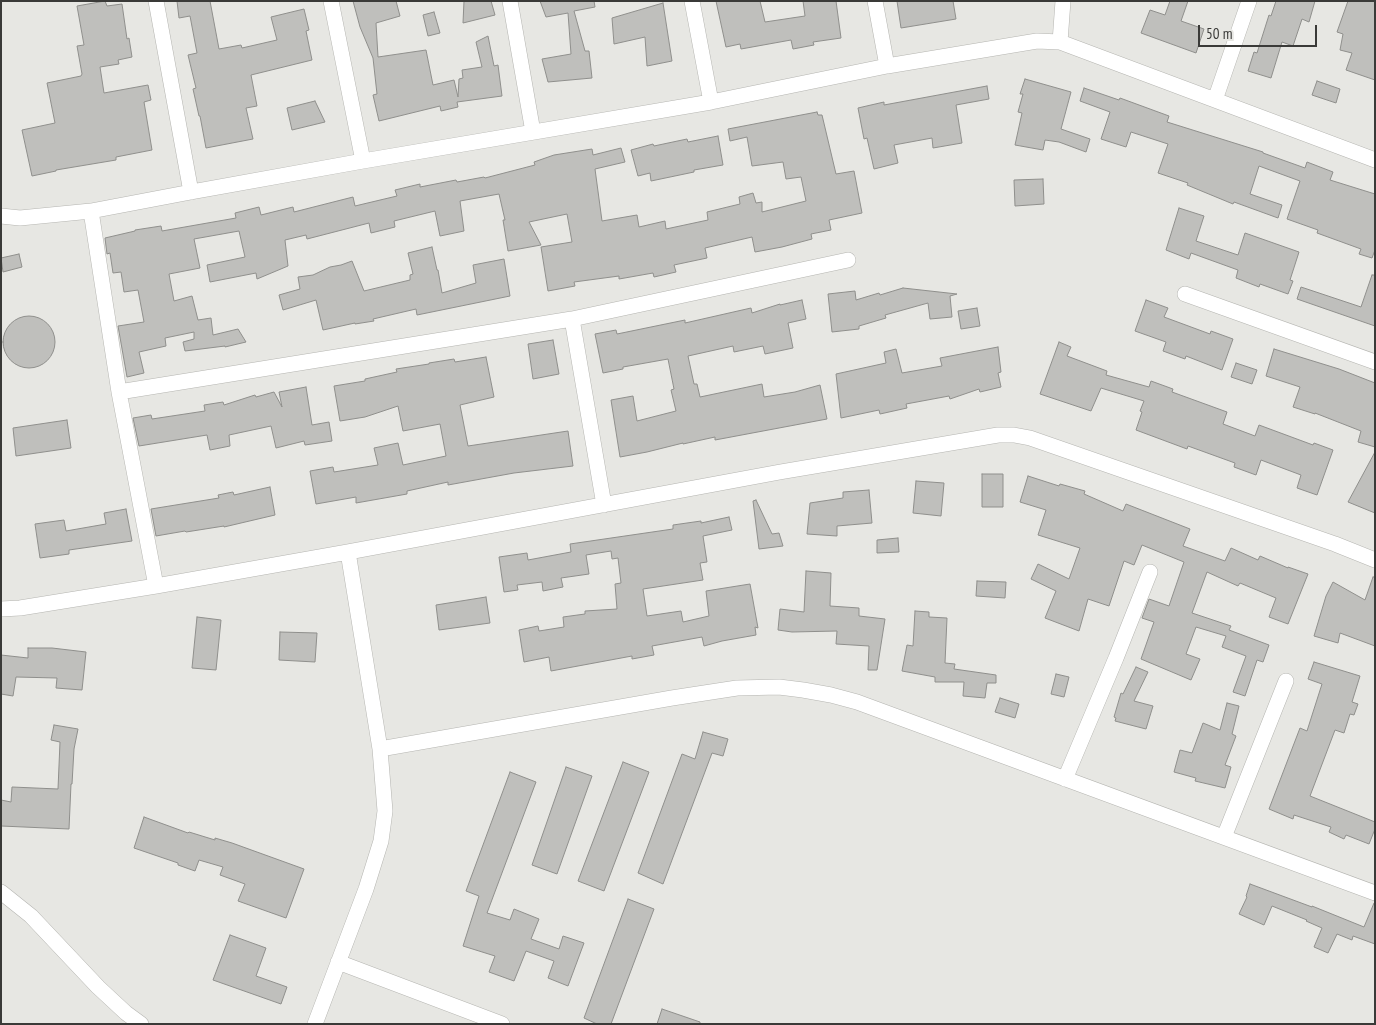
<!DOCTYPE html>
<style>
body{margin:0}
#map{position:relative;width:1376px;height:1025px;overflow:hidden;background:#e7e7e3;font-family:"PT Sans Narrow",sans-serif}
canvas{display:block}
.frame{position:absolute;inset:0;border:2px solid #3a3a38;pointer-events:none}
.scale{position:absolute;left:1198px;top:25px;width:119px;height:22px;box-sizing:border-box;border:2px solid #3a3a38;border-top:0;padding-left:6px;font-size:15px;line-height:18px;white-space:nowrap;color:#3a3a38;-webkit-text-stroke:4px #e7e7e3;paint-order:stroke}
</style>
<div id="map">
<canvas width="1376" height="1025"></canvas>
<div class="frame"></div>
<div class="scale">50 m</div>
</div>
<script>
const context = document.querySelector('canvas').getContext('2d');
context.lineJoin = 'round';
function fill(path, color) { context.fillStyle = color; context.fill(path, 'evenodd'); }
const shape = rows => new Path2D(rows.map(r => 'M' + r).join(''));
function stroke(path, color, width, dash) { context.strokeStyle = color; context.lineWidth = width; context.lineCap = dash ? 'butt' : 'round'; context.setLineDash(dash || []); context.stroke(path); }
const building = shape([
 [105,1,107,6,122,4,127,39,129,38,132,57,118,60,119,64,100,67,104,93,148,85,151,100,144,102,152,150,116,157,116,160,56,170,56,171,32,176,22,130,55,123,47,83,81,76,82,74,77,46,84,45,77,6,105,1],
 [177,1,210,1,219,49,241,45,242,48,277,40,271,17,304,9,309,30,306,31,312,60,251,75,257,106,246,108,253,139,206,148,200,116,199,116,193,89,196,88,188,55,197,53,190,16,179,18,177,1],
 [353,1,396,1,400,16,376,23,378,57,426,50,433,85,454,80,458,97,459,79,463,78,462,70,482,67,476,42,488,36,494,66,498,65,502,96,457,102,458,107,441,111,440,106,379,121,373,95,377,94,373,58,360,27,353,1],
 [464,1,491,1,495,15,463,23,464,1],
 [540,1,594,1,595,7,574,11,585,51,589,51,592,78,548,82,542,59,571,54,568,13,546,17,540,1],
 [716,1,760,1,765,22,805,16,803,1,836,1,841,38,813,42,814,45,793,49,791,40,741,49,740,44,726,47,716,1],
 [897,1,953,1,956,19,901,28,897,1],
 [1170,1,1188,1,1181,21,1204,29,1196,53,1141,33,1150,10,1165,15,1170,1],
 [1276,1,1315,1,1309,22,1302,19,1293,46,1282,42,1271,78,1248,71,1254,52,1257,53,1269,15,1271,16,1276,1],
 [1348,1,1375,1,1375,80,1346,70,1352,53,1340,50,1343,34,1337,32,1348,1],
 [663,3,672,61,647,66,645,37,614,44,612,18,663,3],
 [434,12,440,33,428,36,423,15,434,12],
 [1025,79,1071,92,1061,129,1090,139,1086,152,1059,142,1045,140,1043,150,1015,145,1022,113,1018,112,1023,94,1020,94,1025,79],
 [1317,81,1340,89,1336,103,1312,95,1317,81],
 [987,86,989,99,956,105,962,143,933,148,932,138,894,145,898,163,874,169,867,138,864,139,858,108,884,102,884,105,987,86],
 [1084,88,1119,100,1120,98,1169,116,1167,122,1263,152,1263,153,1305,168,1307,162,1333,172,1330,180,1375,194,1375,250,1372,258,1359,254,1361,249,1317,233,1318,230,1287,219,1300,181,1259,166,1250,194,1282,205,1278,218,1234,202,1233,204,1187,185,1188,183,1158,173,1168,144,1131,132,1126,147,1101,139,1110,112,1080,101,1084,88],
 [315,101,325,122,292,130,287,108,315,101],
 [817,112,818,115,822,115,836,174,854,171,862,213,829,220,831,230,811,234,812,239,782,247,755,252,752,237,705,248,707,258,674,265,676,272,654,277,653,273,619,279,619,276,574,282,575,286,548,291,541,247,572,242,567,214,529,222,541,245,508,251,503,220,505,220,499,194,460,201,464,231,440,236,435,211,394,221,395,227,371,233,369,223,307,239,306,235,285,240,288,266,257,279,256,273,210,282,207,265,245,257,239,231,194,239,200,268,169,274,174,301,192,296,198,320,211,318,213,335,238,329,246,342,225,347,225,346,185,351,183,342,194,339,194,332,165,338,166,346,139,352,144,373,127,377,118,326,144,322,138,290,124,292,121,272,113,273,110,253,107,254,105,238,135,231,135,230,161,226,162,231,236,218,235,213,259,207,261,215,293,207,294,212,353,197,355,206,397,196,395,190,420,184,420,187,456,180,457,182,484,177,485,178,535,165,534,162,554,155,592,149,593,155,621,148,625,162,595,169,602,221,637,215,639,227,665,221,666,229,708,220,707,212,740,204,739,197,753,193,756,203,762,202,762,212,806,201,801,177,786,179,783,162,752,166,747,137,730,141,728,129,817,112],
 [718,136,723,165,694,170,694,172,651,181,650,173,638,176,631,150,653,144,654,146,687,139,688,142,718,136],
 [1043,179,1044,204,1015,206,1014,180,1043,179],
 [1179,208,1204,216,1196,241,1238,255,1245,233,1299,252,1290,280,1293,281,1288,294,1260,284,1259,287,1236,278,1238,270,1191,253,1189,259,1166,250,1179,208],
 [432,247,437,270,438,270,442,293,476,283,473,265,504,259,510,296,417,315,416,309,373,319,374,321,355,324,355,323,323,330,316,300,283,310,279,295,300,289,298,277,313,275,330,267,341,265,352,261,364,291,410,280,410,275,413,274,408,253,432,247],
 [19,254,22,267,3,272,1,258,19,254],
 [1372,275,1375,275,1375,326,1297,299,1301,287,1361,307,1372,275],
 [903,288,957,294,950,296,952,317,930,319,928,303,885,315,886,318,859,326,859,329,832,332,828,294,855,291,856,300,879,293,880,295,903,288],
 [802,300,806,319,788,323,793,348,765,354,763,346,734,352,733,346,688,356,694,384,697,384,700,397,762,384,764,397,795,392,820,385,827,419,715,440,715,437,683,444,683,443,647,452,620,457,611,400,633,396,637,421,676,411,671,390,674,389,668,359,623,367,623,369,603,373,595,334,616,330,617,334,685,320,685,323,751,308,752,313,780,304,780,305,802,300],
 [1146,300,1168,308,1164,317,1210,334,1211,331,1233,339,1222,370,1186,356,1185,359,1163,351,1166,342,1135,331,1146,300],
 [977,308,980,326,961,329,958,311,977,308],
 '3 342a26 26 0 1 1 52 0a26 26 0 1 1-52 0Z',
 [553,340,559,374,533,379,528,344,553,340],
 [1059,342,1071,347,1067,356,1107,371,1106,375,1149,387,1151,381,1173,389,1172,392,1227,412,1223,424,1255,436,1259,425,1313,445,1314,443,1333,450,1317,495,1297,488,1301,475,1261,460,1256,475,1234,467,1235,463,1188,446,1187,449,1136,430,1142,412,1140,411,1144,401,1101,388,1091,411,1040,394,1059,342],
 [998,347,1001,372,998,373,1001,387,980,392,979,389,950,399,949,396,906,404,907,408,880,414,879,410,841,418,836,374,886,363,884,352,896,349,902,373,942,366,940,358,998,347],
 [1274,349,1339,369,1375,383,1375,447,1358,442,1361,431,1315,413,1315,414,1293,407,1300,387,1266,376,1274,349],
 [486,357,494,397,460,405,468,446,568,431,573,466,514,473,448,485,448,482,407,491,407,494,356,503,356,497,316,504,310,471,333,467,334,472,378,465,374,448,398,443,403,465,446,456,440,424,403,431,398,406,365,417,340,421,334,386,365,381,365,379,397,372,396,369,429,364,429,363,454,359,455,362,486,357],
 [1236,363,1257,370,1252,384,1231,377,1236,363],
 [306,387,312,425,329,422,332,441,305,445,304,441,276,448,271,426,229,435,230,446,210,450,207,435,139,446,133,418,151,415,152,419,205,411,204,405,223,402,224,405,255,395,256,397,274,392,282,407,279,392,306,387],
 [67,420,71,448,16,456,13,428,67,420],
 [1375,452,1375,513,1348,502,1375,452],
 [982,474,1003,474,1003,507,982,507,982,474],
 [1028,476,1059,486,1060,484,1085,491,1084,494,1123,511,1126,504,1190,529,1183,546,1225,561,1231,548,1258,560,1260,556,1288,568,1288,567,1308,574,1288,624,1269,617,1276,598,1240,583,1238,586,1207,572,1192,613,1231,626,1229,630,1269,645,1263,662,1257,660,1245,696,1233,692,1246,656,1222,647,1226,636,1196,627,1186,654,1200,659,1191,680,1141,659,1154,622,1142,618,1149,599,1169,606,1184,562,1142,545,1134,565,1124,561,1109,606,1088,599,1079,631,1045,618,1056,591,1031,579,1038,564,1069,579,1080,548,1038,535,1046,510,1020,502,1028,476],
 [916,481,944,483,941,516,913,513,916,481],
 [270,487,275,515,224,527,224,526,186,532,185,531,156,536,151,509,219,498,218,495,233,492,234,495,270,487],
 [869,490,872,523,837,526,837,536,807,534,810,503,843,498,843,492,869,490],
 [756,500,772,534,779,533,783,546,759,549,753,501,756,500],
 [126,509,132,541,69,550,69,554,40,558,35,524,64,520,66,531,106,524,104,513,126,509],
 [729,517,732,530,703,536,707,562,700,563,703,580,643,589,647,616,681,611,683,622,709,616,706,591,750,584,758,628,755,627,756,635,722,641,704,646,702,637,652,646,654,655,632,659,632,656,551,671,549,657,524,662,519,630,538,626,539,631,564,627,563,617,585,614,585,611,617,609,615,584,621,583,618,558,612,559,611,551,586,555,589,574,561,578,563,587,543,591,542,582,517,585,518,590,504,592,499,557,527,553,528,560,571,552,570,544,673,529,673,525,701,521,701,523,729,517],
 [898,538,899,552,877,553,877,540,898,538],
 [806,571,831,573,830,606,859,608,859,616,885,619,877,670,868,670,869,646,836,644,837,631,792,632,778,630,780,609,804,612,806,571],
 [1373,577,1375,577,1375,646,1340,633,1338,643,1314,636,1326,596,1333,582,1365,600,1373,577],
 [977,581,1006,582,1005,598,976,596,977,581],
 [486,597,490,623,439,630,436,605,486,597],
 [915,611,929,612,929,617,947,618,945,663,955,664,954,669,996,675,996,683,987,683,985,698,963,696,964,682,935,682,935,677,902,671,907,645,913,646,915,611],
 [197,617,221,620,216,670,192,668,197,617],
 [280,632,317,633,315,662,279,660,280,632],
 [28,648,52,648,86,652,82,690,56,688,57,678,16,677,13,696,1,694,1,655,28,658,28,648],
 [1314,662,1360,676,1352,702,1358,704,1354,715,1350,714,1344,733,1335,730,1310,796,1375,822,1375,829,1369,844,1346,835,1344,839,1329,832,1331,827,1294,815,1293,819,1269,809,1300,728,1307,731,1322,684,1308,679,1314,662],
 [1136,667,1148,672,1134,701,1153,706,1146,729,1115,721,1116,718,1114,717,1121,693,1123,694,1136,667],
 [1056,674,1069,677,1064,697,1051,694,1056,674],
 [1000,698,1019,704,1015,718,995,712,1000,698],
 [1227,703,1239,706,1232,734,1236,736,1225,765,1231,767,1225,788,1195,781,1196,778,1174,772,1180,750,1192,753,1203,723,1220,730,1227,703],
 [54,725,78,729,74,749,72,784,71,784,69,829,1,826,1,800,11,802,12,787,58,789,60,742,51,740,54,725],
 [703,732,728,739,723,756,712,753,663,884,638,873,682,754,695,759,703,732],
 [623,762,649,772,604,891,578,881,623,762],
 [566,767,592,776,557,874,532,865,566,767],
 [510,772,536,782,487,913,510,920,514,909,539,919,531,939,559,949,563,936,584,943,568,986,548,978,554,961,526,951,514,981,489,972,495,956,463,946,479,896,466,891,510,772],
 [144,817,188,833,189,832,215,840,215,838,232,843,304,869,286,918,238,901,245,884,220,875,223,867,199,860,195,871,178,865,178,863,134,848,144,817],
 [1250,884,1312,907,1312,906,1364,927,1374,903,1375,903,1375,944,1353,936,1352,940,1337,934,1328,953,1314,947,1322,928,1306,921,1307,920,1272,906,1264,925,1239,914,1247,897,1246,896,1250,884],
 [628,899,654,909,611,1024,597,1024,584,1018,628,899],
 [230,935,266,948,256,976,287,987,281,1004,213,980,230,935],
 [662,1009,700,1022,700,1024,657,1024,662,1009]
]);
fill(building, '#bfbfbc');
stroke(building, '#8f8f8c', 1);
const minor = shape([
 [156,1,191,192],
 [331,1,363,161],
 [510,1,533,132],
 [692,1,711,102],
 [875,1,887,66],
 [1060,42,1063,1],
 [1215,100,1249,1],
 [91,211,119,392,156,586],
 [1,216,20,218,91,211,191,192,363,161,711,102,887,66,1037,41,1060,42,1375,160],
 [1185,294,1375,362],
 [572,319,604,505],
 [119,392,572,319,848,260],
 [1,609,20,608,156,586,348,552,780,472,998,435,1014,435,1030,438,1335,544,1375,560],
 [380,749,672,698,737,688,779,687,803,690,831,695,857,702,1375,893],
 [1065,779,1116,658,1150,572],
 [1224,837,1286,681],
 [1,892,31,916,98,987,126,1013,141,1024],
 [338,962,502,1024],
 [315,1024,366,889,381,841,385,811,380,749,348,552]
]);
stroke(minor, '#b5b5b1', 16);
stroke(minor, '#fff', 15);
</script>
